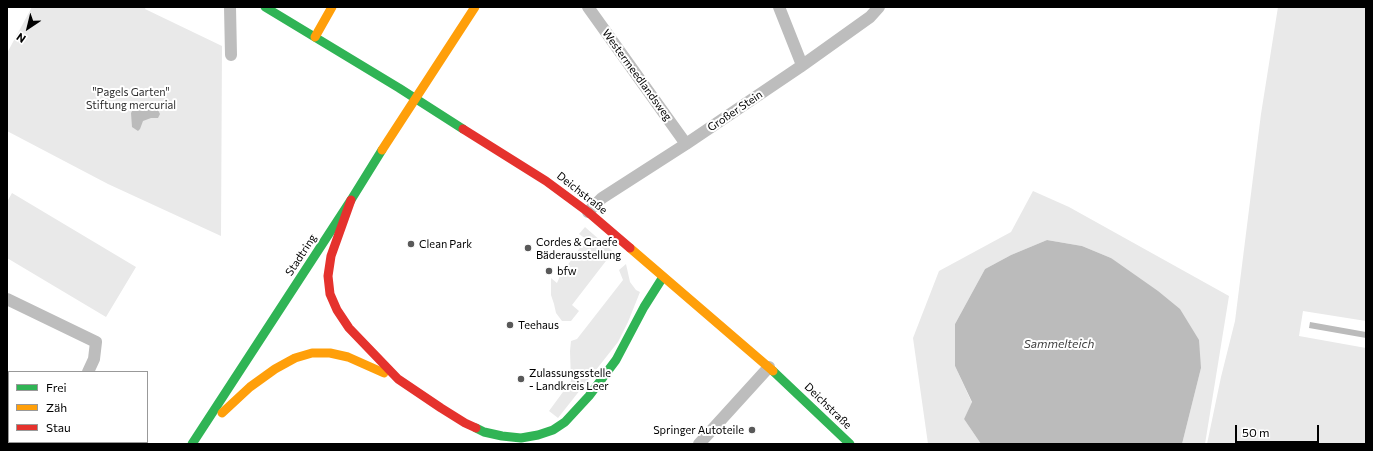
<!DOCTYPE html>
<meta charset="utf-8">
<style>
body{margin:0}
#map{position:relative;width:1373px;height:451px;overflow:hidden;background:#fff;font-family:Commissioner,sans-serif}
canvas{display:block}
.frame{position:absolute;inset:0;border:8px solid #000;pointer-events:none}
.legend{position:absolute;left:8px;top:371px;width:140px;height:72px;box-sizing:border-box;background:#fff;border:1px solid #999;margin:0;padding:5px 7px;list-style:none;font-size:12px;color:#000}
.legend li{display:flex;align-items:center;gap:8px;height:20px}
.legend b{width:20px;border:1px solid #999}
.north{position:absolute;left:8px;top:8px;width:40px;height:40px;-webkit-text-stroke:3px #fff;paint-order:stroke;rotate:215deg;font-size:11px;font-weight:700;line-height:16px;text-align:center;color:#000}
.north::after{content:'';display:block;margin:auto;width:14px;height:18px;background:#000;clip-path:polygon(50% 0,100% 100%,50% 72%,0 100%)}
.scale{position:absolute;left:1235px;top:425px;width:84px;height:18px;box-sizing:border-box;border:2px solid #000;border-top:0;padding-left:5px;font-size:12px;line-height:14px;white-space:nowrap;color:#000;-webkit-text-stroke:3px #fff;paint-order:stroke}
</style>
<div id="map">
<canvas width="1373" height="451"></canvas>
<div class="frame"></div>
<ul class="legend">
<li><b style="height:5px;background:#30b455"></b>Frei</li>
<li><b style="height:5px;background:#ff9f0a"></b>Zäh</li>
<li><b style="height:5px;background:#e5322d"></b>Stau</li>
</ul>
<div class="north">N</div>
<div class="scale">50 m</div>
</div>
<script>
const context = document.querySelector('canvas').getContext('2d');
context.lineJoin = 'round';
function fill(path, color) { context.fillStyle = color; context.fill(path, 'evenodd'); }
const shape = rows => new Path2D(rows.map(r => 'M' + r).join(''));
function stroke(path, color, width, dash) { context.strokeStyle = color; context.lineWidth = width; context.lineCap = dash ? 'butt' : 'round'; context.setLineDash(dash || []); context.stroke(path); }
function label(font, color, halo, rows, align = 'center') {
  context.font = font + ' Commissioner,sans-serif'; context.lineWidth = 4; context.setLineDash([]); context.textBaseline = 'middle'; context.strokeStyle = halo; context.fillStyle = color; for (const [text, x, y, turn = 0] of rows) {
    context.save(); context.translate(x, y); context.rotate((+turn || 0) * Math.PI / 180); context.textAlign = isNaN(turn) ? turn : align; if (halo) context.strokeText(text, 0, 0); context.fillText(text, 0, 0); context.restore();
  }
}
fill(shape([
 [32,7,146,7,145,9,222,46,221,236,108,184,7,131,7,53],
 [1278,7,1366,7,1366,321,1303,311,1299,336,1366,348,1366,444,1207,444,1221,377,1235,321,1261,114],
 [1033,191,1069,207,1229,296,1205,444,1182,444,1201,368,1111,258,1082,246,1047,240,1011,255,985,269,955,324,955,366,972,403,964,419,981,444,928,444,913,338,939,271,1011,232],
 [12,193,136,267,106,317,7,258,7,202],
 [585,227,618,256,615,262,609,257,572,305,579,311,571,321,562,321,556,313,554,304,551,295,551,278,557,283,560,276,586,239,579,234],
 [626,264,630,282,636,290,640,292,628,322,618,342,558,418,549,411,571,381,570,351,571,341,577,339,623,280,619,270]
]), '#e9e9e9');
fill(shape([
 [141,103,147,104,158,110,160,114,158,118,151,118,143,121,140,129,138,131,132,127,131,113,136,104],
 [1047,240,1082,246,1111,258,1158,291,1180,309,1199,340,1201,368,1182,444,981,444,964,419,972,402,955,366,955,324,985,269,1011,255],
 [1310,322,1366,332,1366,338,1309,328]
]), '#bbb');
stroke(shape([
 [230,7,231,55],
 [588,7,686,144],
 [779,7,802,65],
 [588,212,602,198,686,144,800,67,870,17,879,7],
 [7,299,96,342,94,359,88,372],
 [42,444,43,442],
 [699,444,769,367]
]), '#bdbdbd', 12);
stroke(shape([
 [265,7,399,88,463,129],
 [773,371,850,444],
 [476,428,484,432,502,436,521,438,538,435,553,430,565,422,589,396,616,360,644,307,663,277],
 [192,444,351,200,382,150]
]), '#30b455', 9);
stroke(shape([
 [315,37,332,7],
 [382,150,475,7],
 [630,248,773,371],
 [222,413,250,387,275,369,295,358,312,353,330,353,348,357,384,373]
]), '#ff9f0a', 9);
stroke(shape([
 [463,129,546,181,588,212,630,248],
 [351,200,331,256,328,276,330,294,337,310,349,328,398,379,441,408,465,423,476,428]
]), '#e5322d', 9);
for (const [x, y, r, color] of [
 [411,244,4,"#595959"],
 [528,248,4,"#595959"],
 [549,271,4,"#595959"],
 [510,325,4,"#595959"],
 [521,379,4,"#595959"],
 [752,430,4,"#595959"]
]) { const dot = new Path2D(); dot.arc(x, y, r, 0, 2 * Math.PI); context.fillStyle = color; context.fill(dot); stroke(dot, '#fff', 1.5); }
label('11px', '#000', '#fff', [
 ["Westermeedlandsweg",637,75,54],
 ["Großer Stein",735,111,-34],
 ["Deichstraße",582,193,38],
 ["Stadtring",301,255,-57],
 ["Deichstraße",828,406,44]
]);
label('11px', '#2e2e2e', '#fff', [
 ["\"Pagels Garten\"",131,92],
 ["Stiftung mercurial",131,105]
]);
label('11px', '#000', '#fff', [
 ["Cordes & Graefe",536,242],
 ["Bäderausstellung",536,255],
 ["Clean Park",419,244],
 ["bfw",557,271],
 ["Teehaus",518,325],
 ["Zulassungsstelle",529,373],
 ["- Landkreis Leer",529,386],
 ["Springer Autoteile",744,430,"right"]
], 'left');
label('italic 12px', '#3f3f3f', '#fff', [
 ["Sammelteich",1059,344]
]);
</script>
